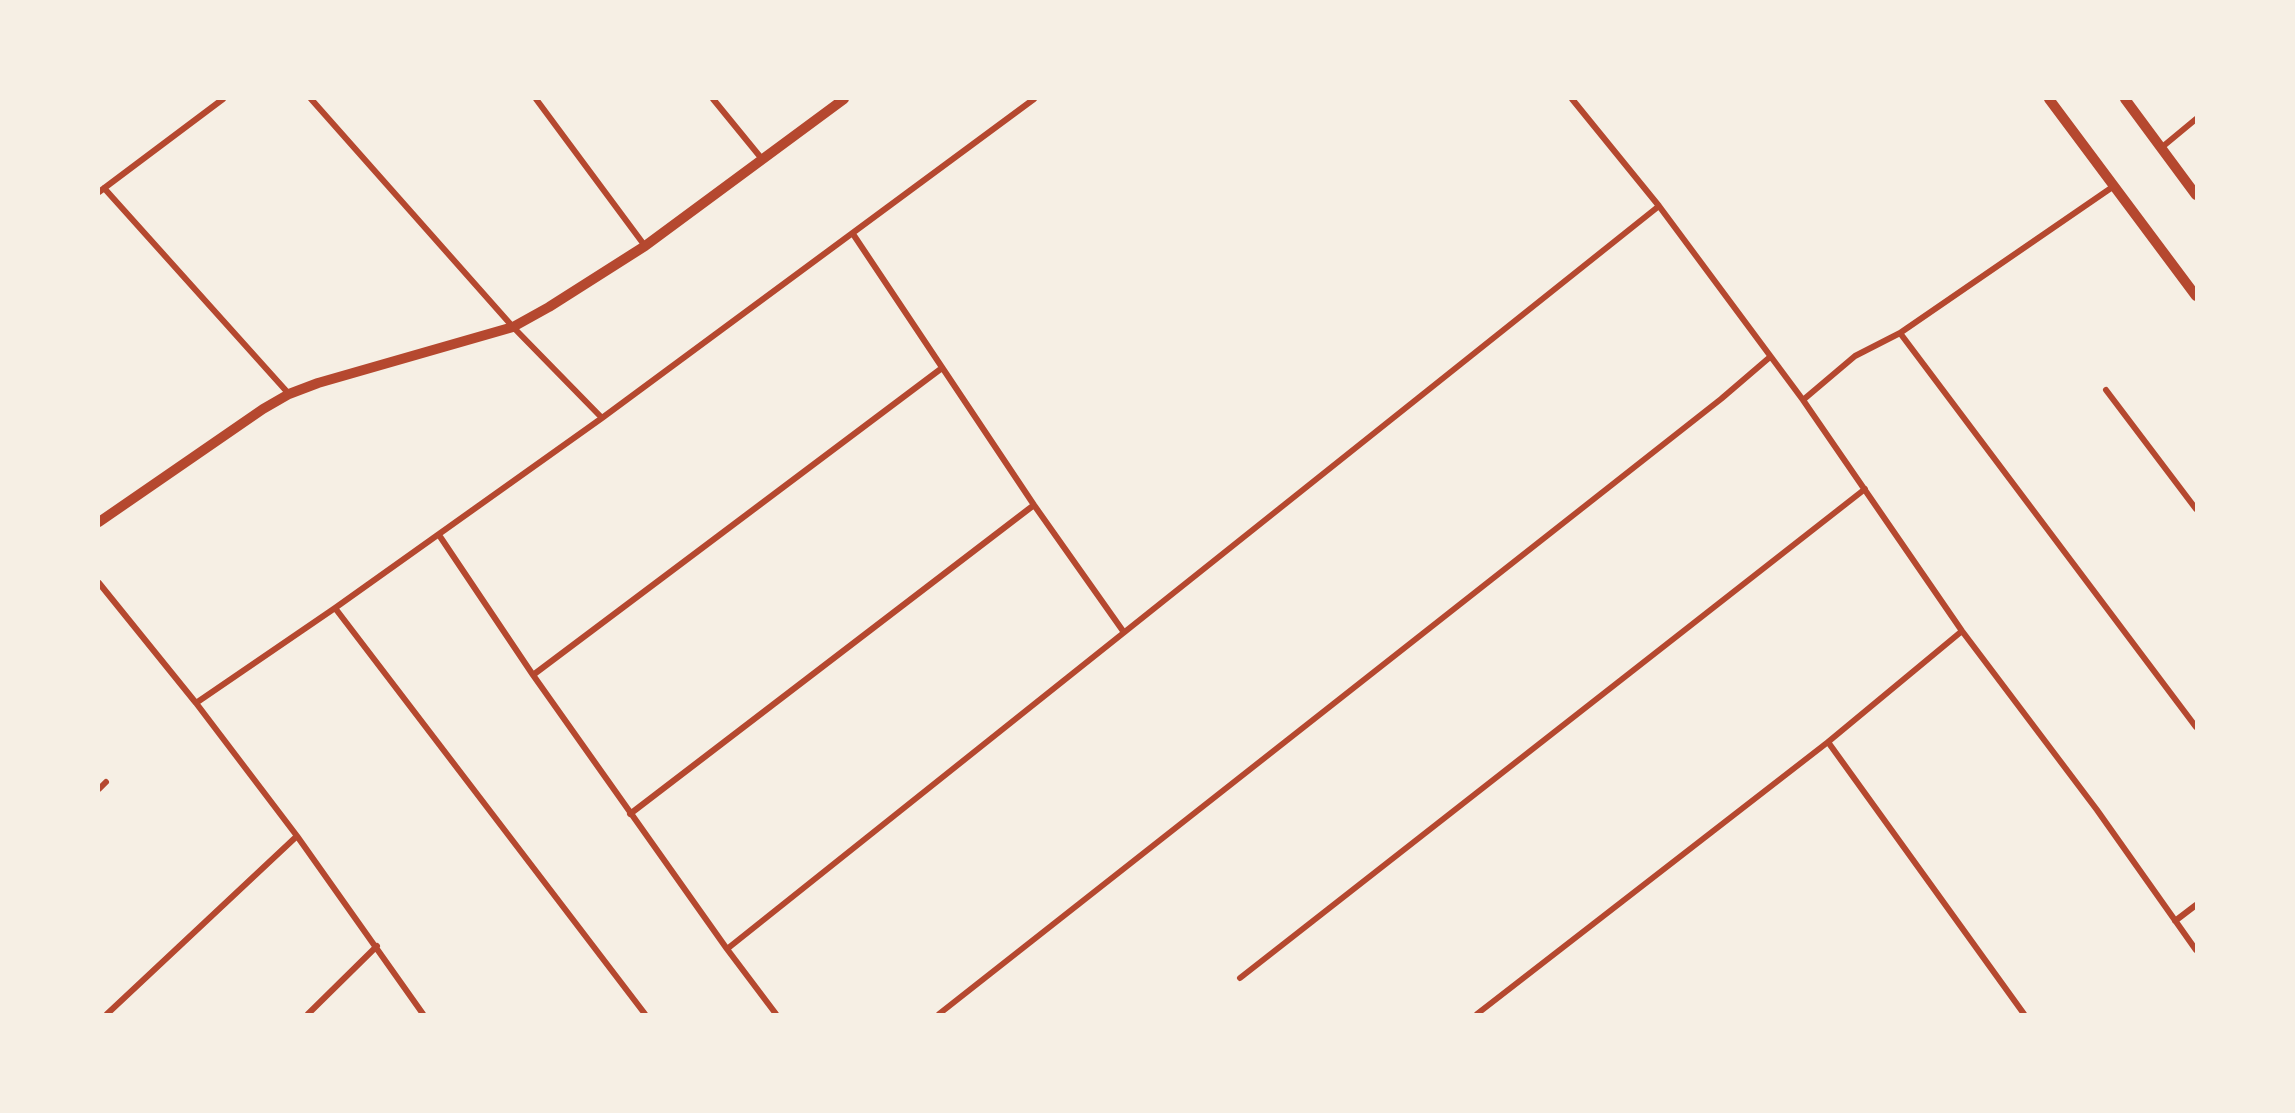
<!DOCTYPE html>
<style>
body{margin:0}
#map{position:relative;width:2295px;height:1113px;overflow:hidden;background:#f6efe4;font-family:"DM Sans",sans-serif}
canvas{display:block}
.frame{position:absolute;inset:0;border:100px solid #f6efe4;pointer-events:none}
</style>
<div id="map">
<canvas width="2295" height="1113"></canvas>
<div class="frame"></div>
</div>
<script>
const context = document.querySelector('canvas').getContext('2d');
context.lineJoin = 'round';
const shape = rows => new Path2D(rows.map(r => 'M' + r).join(''));
function stroke(path, color, width, dash) { context.strokeStyle = color; context.lineWidth = width; context.lineCap = dash ? 'butt' : 'round'; context.setLineDash(dash || []); context.stroke(path); }
stroke(shape([
 [311,99,513,327,602,418],
 [536,99,645,246],
 [713,99,762,159],
 [1572,99,1659,206,1803,400,1962,631,2097,810,2196,950],
 [2161,148,2196,119],
 [2114,186,1900,333,2196,727],
 [104,188,289,394],
 [99,192,223,99],
 [853,234,1034,505,1123,631],
 [2106,390,2196,509],
 [1803,400,1855,356,1900,333],
 [439,535,533,675,727,949,776,1014],
 [99,583,196,703,297,836,423,1014],
 [335,608,645,1014],
 [533,675,942,368],
 [196,703,335,608,602,418,1034,99],
 [1828,742,2024,1014],
 [99,789,106,782],
 [630,814,1034,505],
 [2175,921,2196,905],
 [727,949,1659,206],
 [1240,978,1865,489],
 [107,1014,297,836],
 [308,1014,377,946],
 [939,1014,1721,399,1770,357],
 [1477,1014,1828,742,1962,631]
]), '#b5482f', 6);
stroke(shape([
 [2049,99,2196,296],
 [2125,99,2196,195],
 [99,522,263,409,289,394,318,383,513,327,549,307,645,246,844,99]
]), '#b5482f', 10);
</script>
